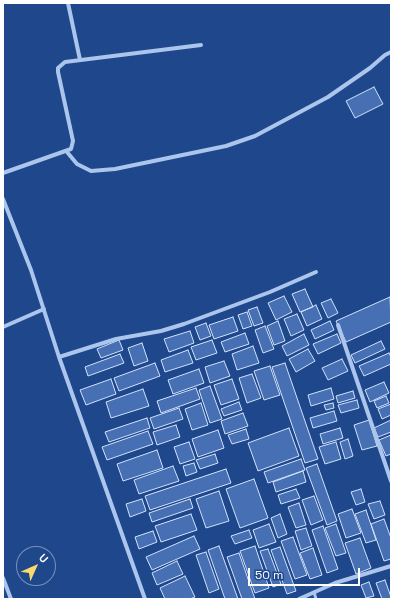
<!DOCTYPE html>
<style>
body{margin:0}
#map{position:relative;width:394px;height:602px;overflow:hidden;background:#1e478c;font-family:"Space Grotesk",sans-serif}
canvas{display:block}
.frame{position:absolute;inset:0;border:4px solid #fff;pointer-events:none}
.north{position:absolute;left:16px;top:546px;width:40px;height:40px;box-sizing:border-box;background:#1e478c;border:1px solid #7891ba;border-radius:50%;rotate:45deg;font-size:11px;font-weight:700;line-height:16px;text-align:center;color:#fff}
.north::after{content:'';display:block;margin:auto;width:14px;height:18px;background:#fbda6b;clip-path:polygon(50% 0,100% 100%,50% 72%,0 100%)}
.scale{position:absolute;left:248px;top:568px;width:112px;height:18px;box-sizing:border-box;border:2px solid #fff;border-top:0;padding-left:5px;font-size:12px;line-height:14px;white-space:nowrap;color:#fff;-webkit-text-stroke:3px #1e478c;paint-order:stroke}
</style>
<div id="map">
<canvas width="394" height="602"></canvas>
<div class="frame"></div>
<div class="north">U</div>
<div class="scale">50 m</div>
</div>
<script>
const context = document.querySelector('canvas').getContext('2d');
context.lineJoin = 'round';
function fill(path, color) { context.fillStyle = color; context.fill(path, 'evenodd'); }
const shape = rows => new Path2D(rows.map(r => 'M' + r).join(''));
function stroke(path, color, width, dash) { context.strokeStyle = color; context.lineWidth = width; context.lineCap = dash ? 'butt' : 'round'; context.setLineDash(dash || []); context.stroke(path); }
const building = shape([
 [374,87,383,104,355,118,346,101,374,87],
 [305,289,313,307,300,312,292,294,305,289],
 [284,296,292,312,276,320,268,303,284,296],
 [390,297,391,322,346,342,336,321,390,297],
 [331,299,338,313,328,318,321,303,331,299],
 [316,305,322,319,307,326,301,312,316,305],
 [257,307,263,323,254,326,248,310,257,307],
 [247,312,252,326,243,329,238,315,247,312],
 [297,314,304,330,291,336,284,319,297,314],
 [233,317,238,331,214,339,209,325,233,317],
 [278,321,285,341,274,345,267,326,278,321],
 [330,321,334,330,315,339,311,330,330,321],
 [206,323,211,336,200,340,195,327,206,323],
 [265,326,274,349,263,353,255,330,265,326],
 [190,331,194,343,169,352,164,339,190,331],
 [245,333,249,344,225,352,221,342,245,333],
 [304,334,309,345,287,356,282,346,304,334],
 [337,334,341,343,318,354,313,344,337,334],
 [119,340,123,350,101,358,97,349,119,340],
 [212,340,217,353,196,360,191,347,212,340],
 [381,341,385,349,355,363,351,355,381,341],
 [142,343,148,361,134,366,128,348,142,343],
 [253,346,259,363,237,370,232,354,253,346],
 [308,349,315,361,296,372,289,359,308,349],
 [188,350,193,363,165,372,161,360,188,350],
 [389,353,391,357,391,364,364,376,359,366,389,353],
 [120,354,124,363,88,376,85,367,120,354],
 [342,359,348,371,328,380,322,368,342,359],
 [224,361,230,376,210,383,205,367,224,361],
 [155,363,160,376,119,391,114,378,155,363],
 [285,363,318,459,305,463,272,367,285,363],
 [270,366,280,395,264,400,254,371,270,366],
 [199,369,204,383,173,394,168,380,199,369],
 [252,374,261,398,247,403,239,378,252,374],
 [111,379,116,394,86,405,80,390,111,379],
 [232,379,239,399,221,405,214,385,232,379],
 [384,382,389,393,370,402,365,390,384,382],
 [210,386,222,419,210,423,199,390,210,386],
 [196,388,200,399,161,413,157,401,196,388],
 [331,388,334,399,311,406,308,395,331,388],
 [143,389,149,406,111,418,106,402,143,389],
 [353,391,355,398,338,403,336,396,353,391],
 [386,396,389,403,377,408,374,401,386,396],
 [357,400,359,408,341,413,338,405,357,400],
 [239,402,242,410,224,416,221,409,239,402],
 [201,403,208,425,192,430,185,409,201,403],
 [333,403,334,408,326,410,324,405,333,403],
 [391,404,391,415,382,419,378,409,391,404],
 [179,408,183,419,154,429,150,418,179,408],
 [334,411,337,421,313,428,310,418,334,411],
 [243,413,248,426,225,434,221,421,243,413],
 [147,418,150,428,109,442,105,432,147,418],
 [369,420,377,446,362,450,354,425,369,420],
 [391,420,391,432,378,437,374,428,391,420],
 [176,425,180,437,157,445,153,432,176,425],
 [289,428,299,456,258,471,248,443,289,428],
 [340,428,343,438,323,444,320,434,340,428],
 [246,429,249,439,232,444,228,435,246,429],
 [218,430,224,448,198,457,192,439,218,430],
 [148,431,153,444,107,460,102,447,148,431],
 [391,435,391,454,386,456,379,440,391,435],
 [348,439,353,456,345,459,340,442,348,439],
 [189,442,195,459,180,464,174,447,189,442],
 [336,442,341,459,325,464,319,447,336,442],
 [157,450,163,468,123,481,117,464,157,450],
 [215,454,218,463,200,469,196,460,215,454],
 [301,459,305,470,268,483,264,472,301,459],
 [194,463,197,472,186,476,183,466,194,463],
 [317,464,337,521,327,525,306,468,317,464],
 [173,466,179,481,139,494,134,480,173,466],
 [226,469,231,483,150,510,145,496,226,469],
 [303,471,306,482,276,492,273,482,303,471],
 [254,479,268,518,240,528,226,489,254,479],
 [296,489,300,498,281,504,278,495,296,489],
 [361,489,365,502,356,505,351,492,361,489],
 [219,491,229,521,206,528,196,499,219,491],
 [314,496,323,520,311,525,302,500,314,496],
 [142,499,146,511,130,517,126,504,142,499],
 [190,499,193,508,152,522,149,513,190,499],
 [380,501,385,515,374,519,368,504,380,501],
 [299,503,306,525,296,528,288,507,299,503],
 [352,509,361,533,346,538,338,514,352,509],
 [366,510,376,540,366,543,355,514,366,510],
 [191,514,197,530,161,542,155,526,191,514],
 [280,514,287,534,278,538,271,518,280,514],
 [384,519,391,538,391,559,384,561,371,524,384,519],
 [269,524,276,542,259,548,253,530,269,524],
 [336,524,346,553,336,556,325,528,336,524],
 [323,526,338,569,327,573,312,530,323,526],
 [306,528,312,546,301,550,295,531,306,528],
 [249,530,252,538,235,544,231,536,249,530],
 [153,531,157,542,139,549,135,537,153,531],
 [194,536,200,549,152,570,146,557,194,536],
 [293,537,307,575,295,579,281,541,293,537],
 [360,538,371,568,356,574,345,543,360,538],
 [219,546,238,599,225,599,208,550,219,546],
 [255,546,269,588,255,593,240,551,255,546],
 [280,547,296,591,287,594,271,550,280,547],
 [313,548,322,575,310,579,300,553,313,548],
 [268,549,281,584,273,587,260,551,268,549],
 [206,552,219,589,209,593,196,555,206,552],
 [239,553,255,599,242,599,227,557,239,553],
 [177,561,183,574,157,585,152,573,177,561],
 [185,576,195,597,190,599,165,599,160,588,185,576],
 [385,580,391,597,391,599,382,599,376,583,385,580],
 [369,582,374,596,366,598,361,585,369,582]
]);
fill(building, '#4770b4');
stroke(building, '#d1e1f9', 1);
stroke(shape([
 [314,592,316,599]
]), '#acc5ec', 3);
stroke(shape([
 [68,3,80,60],
 [67,152,77,164,91,171,115,169,226,146,255,136,328,97,370,68,385,55,391,52],
 [3,173,71,149,73,141,58,72,58,68,65,62,201,45],
 [3,199,31,270,59,357,145,599],
 [338,325,391,481],
 [3,327,44,309],
 [59,357,116,339,161,331,184,324,270,292,316,272],
 [3,578,11,599],
 [299,599,335,583,391,566]
]), '#acc5ec', 4);
</script>
